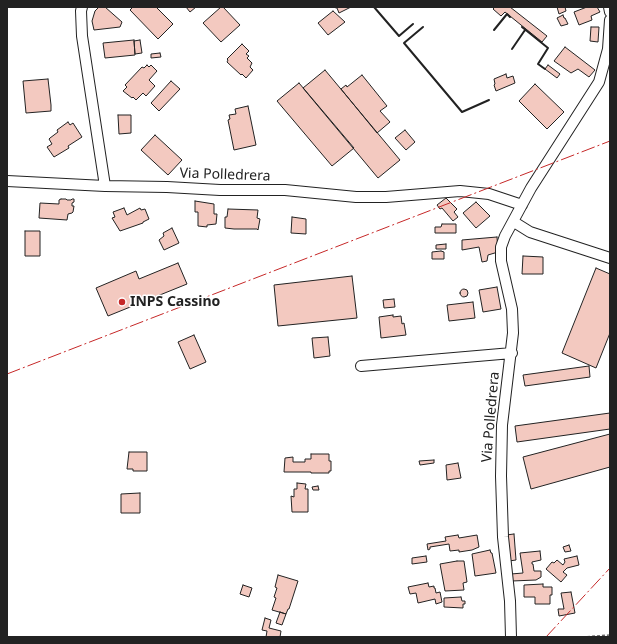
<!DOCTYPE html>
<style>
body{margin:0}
#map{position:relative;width:617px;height:644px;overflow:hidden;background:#fff;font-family:"Noto Sans",sans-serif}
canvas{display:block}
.frame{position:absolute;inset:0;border:8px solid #222;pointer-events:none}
</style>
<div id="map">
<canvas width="617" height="644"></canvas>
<div class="frame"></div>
</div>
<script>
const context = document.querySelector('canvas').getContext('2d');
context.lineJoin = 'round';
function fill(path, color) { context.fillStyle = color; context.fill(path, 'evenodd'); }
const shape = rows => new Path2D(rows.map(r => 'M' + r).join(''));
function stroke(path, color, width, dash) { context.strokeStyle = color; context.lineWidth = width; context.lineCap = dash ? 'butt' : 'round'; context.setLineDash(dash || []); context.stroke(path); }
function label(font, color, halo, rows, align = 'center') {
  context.font = font + ' "Noto Sans",sans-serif'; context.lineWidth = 3; context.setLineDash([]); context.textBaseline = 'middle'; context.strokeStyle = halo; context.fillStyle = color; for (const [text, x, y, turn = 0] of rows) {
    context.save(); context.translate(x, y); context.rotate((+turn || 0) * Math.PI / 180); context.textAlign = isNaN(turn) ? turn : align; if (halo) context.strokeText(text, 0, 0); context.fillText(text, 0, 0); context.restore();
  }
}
const building = shape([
 [99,7,105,7,122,22,120,27,94,30,92,21,95,11,99,7],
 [133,7,156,7,173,24,158,39,130,10,133,7],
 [186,7,196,7,190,12,186,7],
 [221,7,223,7,240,25,221,42,203,23,221,7],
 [332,7,351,7,339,13,337,8,332,7],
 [495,7,510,7,547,36,542,42,505,12,501,16,493,9,495,7],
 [557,7,565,7,566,11,559,14,557,7],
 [587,7,597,7,600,12,591,16,592,20,579,25,574,12,587,7],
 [333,11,345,22,328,35,318,23,333,11],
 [563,15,564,18,565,18,568,24,561,26,557,18,563,15],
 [591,27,599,27,598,42,590,41,591,27],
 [134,40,135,55,105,58,103,43,134,40],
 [140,40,142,53,135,54,134,41,140,40],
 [242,44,249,51,246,54,249,56,247,58,252,63,250,67,253,70,246,78,242,74,241,75,227,62,228,60,227,59,242,44],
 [565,47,595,70,589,77,578,69,571,73,554,61,565,47],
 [160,53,161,57,151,58,151,54,160,53],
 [147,65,149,67,151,65,157,71,149,80,155,86,146,96,143,93,136,100,133,97,132,98,123,91,127,87,125,85,142,67,144,68,147,65],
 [548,65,560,74,557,78,545,69,548,65],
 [325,70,400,160,378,178,303,88,325,70],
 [506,74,507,78,513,76,515,83,496,91,494,85,495,84,494,79,506,74],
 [362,75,387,106,380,111,390,122,377,133,341,89,346,85,347,87,362,75],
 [48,79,51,105,51,111,26,113,23,81,48,79],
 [171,81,180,89,159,111,151,103,171,81],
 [299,83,354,148,332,166,277,101,299,83],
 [535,84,564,112,547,129,519,101,535,84],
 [248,106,256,145,234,150,228,120,230,119,229,115,236,114,235,109,248,106],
 [118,115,131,115,131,133,119,134,118,115],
 [68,122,70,125,73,123,82,137,68,146,69,148,54,157,47,147,52,144,49,139,50,138,58,132,57,130,68,122],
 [405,130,415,142,406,150,395,138,405,130],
 [155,135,182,160,168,175,141,150,155,135],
 [446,198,457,209,454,212,458,217,453,221,442,208,440,209,437,205,446,198],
 [61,199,66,199,67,200,71,200,72,199,74,199,74,202,72,203,72,206,74,206,73,212,72,213,68,214,67,220,39,218,40,203,59,204,59,200,61,199],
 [195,201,214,204,214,214,217,214,216,224,207,225,207,227,198,226,198,212,195,212,195,201],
 [476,202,490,216,476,228,463,213,476,202],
 [124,208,127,215,140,208,141,210,145,209,149,219,143,222,143,223,120,231,112,218,115,217,113,212,124,208],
 [228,209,258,210,257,218,260,219,258,230,257,229,234,229,225,228,225,217,227,217,228,209],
 [292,217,306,219,306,234,291,233,292,217],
 [442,224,456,224,456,233,435,233,435,227,441,227,442,224],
 [172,228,179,243,164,250,159,240,164,236,163,233,172,228],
 [25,231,40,231,40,256,25,256,25,231],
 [497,237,498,252,488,255,487,261,482,262,479,247,462,250,462,240,497,237],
 [446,244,446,249,436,249,436,245,446,244],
 [441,251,444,252,444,259,432,259,432,252,441,251],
 [523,256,543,257,543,274,522,274,523,256],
 [178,263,187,284,108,316,96,288,136,271,139,279,178,263],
 [596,268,610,274,610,333,596,368,562,353,596,268],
 [352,276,357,318,278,326,274,285,352,276],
 [497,287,501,309,483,312,479,290,497,287],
 '460 293a4 4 0 1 1 8 0a4 4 0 1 1-8 0Z',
 [394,299,395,307,384,308,383,300,394,299],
 [473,302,475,318,449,321,447,305,473,302],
 [393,315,393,317,401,316,402,324,404,323,406,335,381,338,379,317,393,315],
 [194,335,206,362,190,369,178,342,194,335],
 [328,337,330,356,314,358,312,338,328,337],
 [589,366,590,377,525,386,523,375,589,366],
 [610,413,610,429,517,442,515,426,610,413],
 [610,434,610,467,531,489,523,457,610,434],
 [129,452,147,452,147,471,133,471,133,469,127,469,129,452],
 [311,454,329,454,329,461,331,461,331,471,329,471,329,473,311,473,311,472,284,472,285,458,293,457,293,462,305,462,305,459,311,459,311,454],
 [434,460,434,463,420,465,419,461,434,460],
 [458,463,461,478,447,480,446,465,458,463],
 [297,483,306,484,305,489,308,489,308,512,292,512,291,496,294,497,294,489,297,489,297,483],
 [318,486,319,490,313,490,312,487,318,486],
 [140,493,140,513,121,513,121,494,140,493],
 [514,534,516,560,509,561,506,535,514,534],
 [458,535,459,538,477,535,479,547,472,550,459,552,459,550,450,551,449,544,430,547,430,549,428,550,427,544,446,541,445,537,458,535],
 [569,545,571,551,565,552,563,547,569,545],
 [490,550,491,553,492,553,496,573,475,576,472,554,490,550],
 [540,551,541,560,532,562,532,564,533,564,534,571,541,571,541,577,536,580,512,581,511,574,523,573,520,553,540,551],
 [426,556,427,562,412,564,412,558,426,556],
 [577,556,579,565,567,568,563,572,567,575,561,582,546,569,552,562,554,563,557,560,563,565,565,562,564,559,577,556],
 [457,561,464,561,467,582,463,583,464,590,445,591,440,564,457,561],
 [278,575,298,581,289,609,288,609,286,614,272,610,276,598,274,597,277,588,275,587,278,575],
 [428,583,429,587,434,586,434,588,435,588,436,593,440,592,442,602,436,604,435,599,418,603,416,593,410,594,408,587,428,583],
 [543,584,543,587,552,587,552,595,550,595,550,604,535,604,535,597,524,597,524,585,543,584],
 [243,585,252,588,249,597,240,594,243,585],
 [571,592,575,613,559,616,558,609,564,609,561,593,571,592],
 [461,597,462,601,465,601,465,604,463,604,463,608,444,607,444,598,461,597],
 [280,612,286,614,282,625,276,623,280,612],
 [265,618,271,620,269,628,281,631,280,637,266,637,267,631,262,630,265,618]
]);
fill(building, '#f3c9c0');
stroke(building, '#222', 1);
const minor = shape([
 [82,7,81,11,82,36,105,186,167,187,220,190,285,190,356,197,386,197,460,191,489,194,522,205],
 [609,7,610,12],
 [7,181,105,186],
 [514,222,530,232,610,258],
 [361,366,512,353],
 [511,637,510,601,503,537,501,476,502,425,513,333,512,309,501,261,501,247,505,236,531,188,599,82,608,49,610,20]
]);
stroke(minor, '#222', 12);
stroke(shape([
 [582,637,610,635]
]), '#646464', 1.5, [3, 2]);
stroke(minor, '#fff', 10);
stroke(shape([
 [374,7,399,36,413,24],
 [423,27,404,43,462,112,489,100],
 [522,27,548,48,538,64,545,69],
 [494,30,507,14,510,17],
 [512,49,525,30]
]), '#222', 2);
stroke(shape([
 [7,374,610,141],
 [546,637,610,568]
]), '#c62828', 1, [14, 3, 2, 3]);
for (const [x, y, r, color] of [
 [122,302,4,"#c62828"]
]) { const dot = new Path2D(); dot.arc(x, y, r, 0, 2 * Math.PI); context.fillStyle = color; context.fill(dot); stroke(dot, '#fff', 1.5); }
label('14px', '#222', '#fff', [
 ["Via Polledrera",225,175,2],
 ["Via Polledrera",491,417,-85]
]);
label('bold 14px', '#222', '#fff', [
 ["INPS Cassino",130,302]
], 'left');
</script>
